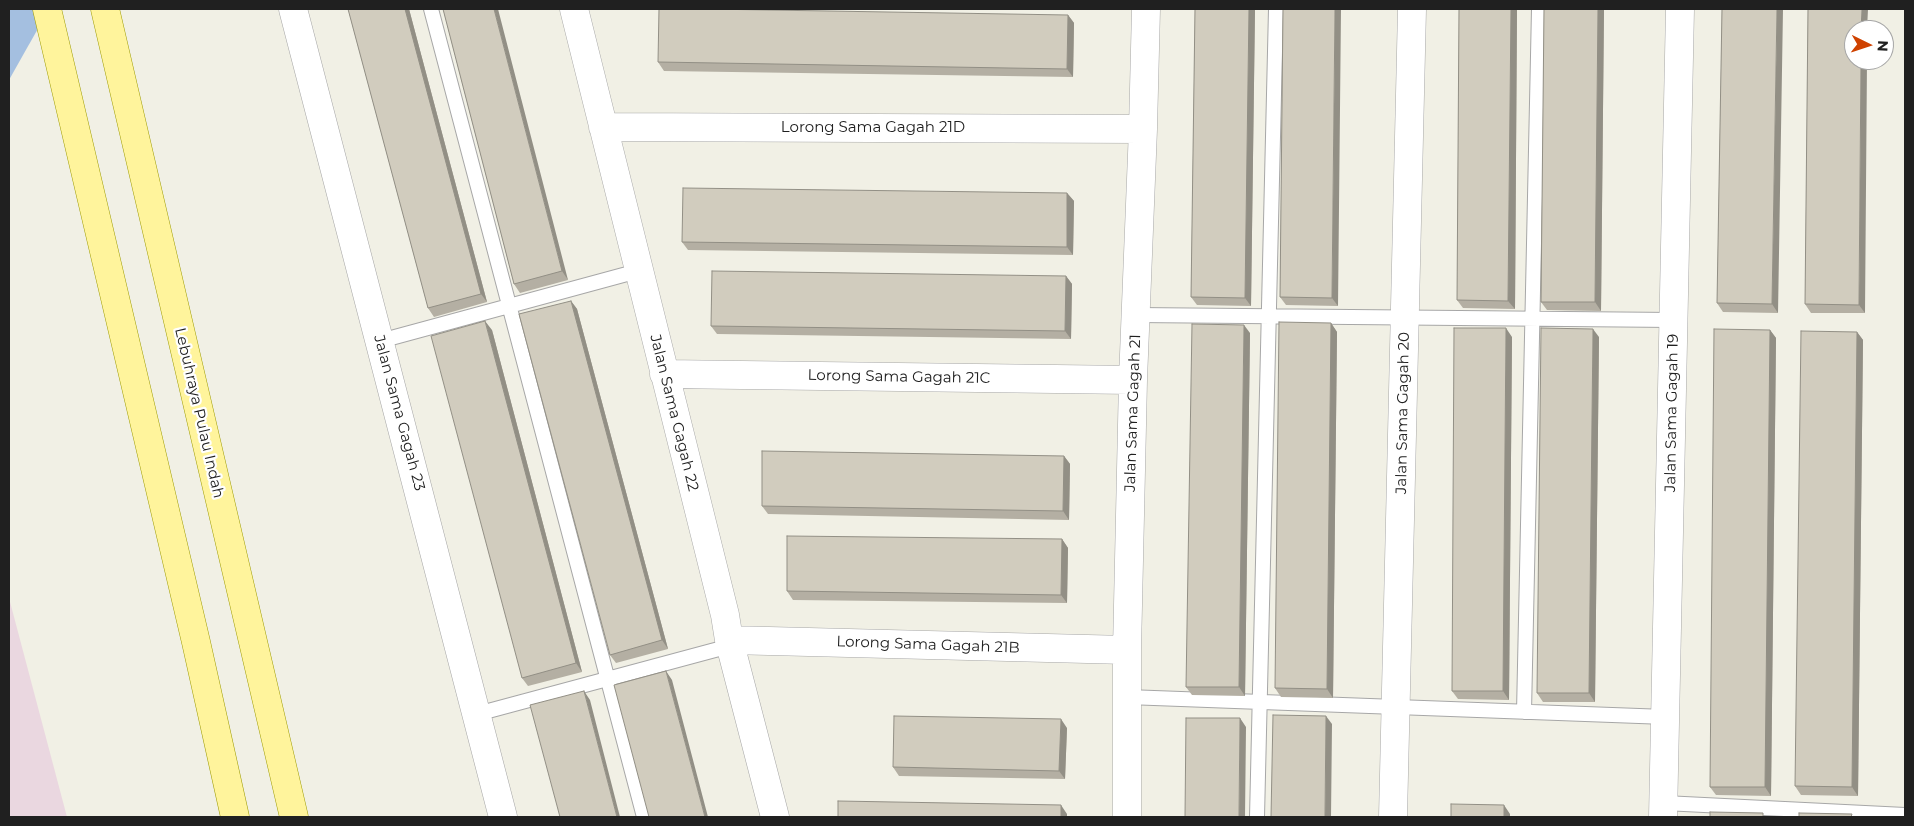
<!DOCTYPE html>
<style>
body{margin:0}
#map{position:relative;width:1914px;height:826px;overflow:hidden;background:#f1f0e5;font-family:Montserrat,sans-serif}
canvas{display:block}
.frame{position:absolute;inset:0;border:10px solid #202020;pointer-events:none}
.north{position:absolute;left:1844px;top:20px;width:50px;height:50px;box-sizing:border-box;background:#fff;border:1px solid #a6a6a6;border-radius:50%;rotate:94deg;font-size:14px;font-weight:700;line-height:20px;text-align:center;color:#202020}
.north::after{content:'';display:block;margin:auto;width:18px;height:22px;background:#cf4200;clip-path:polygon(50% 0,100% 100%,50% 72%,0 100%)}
</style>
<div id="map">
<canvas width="1914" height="826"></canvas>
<div class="frame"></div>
<div class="north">N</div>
</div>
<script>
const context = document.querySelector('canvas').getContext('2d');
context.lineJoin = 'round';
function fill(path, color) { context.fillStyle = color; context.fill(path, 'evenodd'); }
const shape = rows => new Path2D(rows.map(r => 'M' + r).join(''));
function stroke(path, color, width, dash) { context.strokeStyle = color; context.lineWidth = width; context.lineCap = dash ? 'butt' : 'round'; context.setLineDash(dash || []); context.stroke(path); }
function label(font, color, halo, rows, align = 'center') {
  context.font = font + ' Montserrat,sans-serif'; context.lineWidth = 4.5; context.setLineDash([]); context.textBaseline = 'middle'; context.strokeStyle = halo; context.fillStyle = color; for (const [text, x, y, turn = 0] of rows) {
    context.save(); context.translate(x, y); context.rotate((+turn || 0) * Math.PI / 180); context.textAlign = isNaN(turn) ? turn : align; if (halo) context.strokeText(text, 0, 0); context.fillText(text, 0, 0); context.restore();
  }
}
fill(shape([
 [9,598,67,817,9,817]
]), '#ead7e0');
fill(shape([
 [9,9,49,9,9,80]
]), '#a4bfe0');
const service = shape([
 [431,9,644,817],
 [1136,315,1674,320],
 [380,341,638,271],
 [1127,697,1666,717],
 [1524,712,1539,9],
 [477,714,730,646],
 [1664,803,1905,815],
 [1257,817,1276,9]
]);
const minor = shape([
 [293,9,503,817],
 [574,9,725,615,729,640,775,817],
 [603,127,1143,129],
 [664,374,1133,380],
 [729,640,1127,650],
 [1127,817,1127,650,1133,380,1143,129,1146,9],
 [1393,817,1412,9],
 [1663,817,1680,9]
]);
const primary = shape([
 [47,9,196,642,235,817],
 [105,9,294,817]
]);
stroke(service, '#a7a7a7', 16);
stroke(minor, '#a7a7a7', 29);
stroke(primary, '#9b9900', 29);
stroke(service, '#fff', 14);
stroke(minor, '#fff', 28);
stroke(primary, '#fff49c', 28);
fill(shape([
 [348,9,409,9,487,302,434,317,428,308],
 [443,9,568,280,520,293,514,284],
 [1195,9,1255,9,1251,306,1197,305,1191,297],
 [1283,9,1338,306,1286,305,1280,297],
 [1459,9,1517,9,1515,309,1463,308,1457,300],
 [1544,9,1604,9,1601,311,1547,310,1541,302],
 [1722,9,1778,313,1723,312,1717,303],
 [1808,9,1865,313,1811,313,1805,304],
 [1068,15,1074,23,1073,77,664,71,658,62],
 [1067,193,1074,201,1073,255,688,250,682,242],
 [1066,276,1072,284,1071,339,717,334,711,326],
 [571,301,577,309,668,649,616,663,610,655],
 [1331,323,1337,332,1333,698,1281,697,1275,688],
 [492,330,582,672,528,686,522,678],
 [1770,330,1776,338,1771,796,1716,795,1710,787],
 [1857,332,1863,340,1858,796,1801,795,1795,786],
 [1250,333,1245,696,1192,695,1186,687],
 [1512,337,1509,700,1458,699,1452,691],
 [1599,337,1595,702,1543,702,1537,693],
 [1064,456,1070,464,1069,520,768,514,762,506],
 [1062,539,1068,548,1067,603,793,600,787,591],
 [1067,728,1065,779,899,776,893,767]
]), '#b4afa3');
fill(shape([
 [405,9,409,9,487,302,481,294],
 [494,9,498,9,568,280,562,271],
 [1249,9,1255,9,1251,306,1245,298],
 [1335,9,1341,9,1338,306,1332,298],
 [1511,9,1517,9,1515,309,1508,301],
 [1598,9,1604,9,1601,311,1595,302],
 [1777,9,1783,9,1778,313,1772,304],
 [1862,9,1868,9,1867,30,1861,30],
 [1068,15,1074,23,1073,77,1067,69],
 [1861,60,1867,60,1865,313,1859,305],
 [1067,193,1074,201,1073,255,1067,247],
 [1066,276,1072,284,1071,339,1065,331],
 [571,301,577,309,668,649,662,640],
 [485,321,492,330,582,672,576,663],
 [1331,323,1337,332,1333,698,1327,689],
 [1244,325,1250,333,1245,696,1239,687],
 [1506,328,1512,337,1509,700,1503,691],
 [1593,329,1599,337,1595,702,1589,693],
 [1770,330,1776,338,1771,796,1765,787],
 [1857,332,1863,340,1858,796,1852,787],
 [1064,456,1070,464,1069,520,1063,511],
 [1062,539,1068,548,1067,603,1061,595],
 [666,671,672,680,708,817,705,817],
 [584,691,590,700,620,817,617,817],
 [1326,716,1332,724,1331,817,1325,817],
 [1240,718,1246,727,1245,817,1239,817],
 [1061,719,1067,728,1065,779,1059,771],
 [1061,805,1067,814,1067,817,1061,817],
 [1504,805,1510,814,1510,817,1504,817]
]), '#928f85');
const building = shape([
 [348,9,405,9,481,294,428,308,348,9],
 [443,9,494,9,562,271,514,284,443,9],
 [659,9,708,9,1068,15,1067,69,658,62,659,9],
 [1195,9,1249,9,1245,298,1191,297,1195,9],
 [1283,9,1335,9,1332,298,1280,297,1283,9],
 [1459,9,1511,9,1508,301,1457,300,1459,9],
 [1544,9,1598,9,1595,302,1541,302,1544,9],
 [1722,9,1777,9,1772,304,1717,303,1722,9],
 [1808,9,1862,9,1861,30,1854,30,1854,60,1861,60,1859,305,1805,304,1808,9],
 [683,188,1067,193,1067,247,682,242,683,188],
 [712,271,1066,276,1065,331,711,326,712,271],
 [571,301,662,640,610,655,519,314,571,301],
 [485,321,576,663,522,678,431,336,485,321],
 [1279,322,1331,323,1327,689,1275,688,1279,322],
 [1192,324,1244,325,1239,687,1186,687,1192,324],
 [1454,328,1506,328,1503,691,1452,691,1454,328],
 [1541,328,1593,329,1589,693,1537,693,1541,328],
 [1714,329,1770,330,1765,787,1710,787,1714,329],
 [1801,331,1857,332,1852,787,1795,786,1801,331],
 [762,451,1064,456,1063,511,762,506,762,451],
 [787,536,1062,539,1061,595,787,591,787,536],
 [666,671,705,817,649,817,614,685,666,671],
 [584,691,617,817,560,817,530,705,584,691],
 [1273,715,1326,716,1325,817,1271,817,1273,715],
 [894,716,1061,719,1059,771,893,767,894,716],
 [1186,718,1240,718,1239,817,1185,817,1186,718],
 [838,801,1061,805,1061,817,838,817,838,801],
 [1451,804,1504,805,1504,817,1451,817,1451,804],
 [1710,812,1763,813,1763,817,1710,817,1710,812],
 [1799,813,1852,814,1851,817,1799,817,1799,813]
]);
fill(building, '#d1ccbe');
stroke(building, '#928f85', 1);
label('15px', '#202020', '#fff', [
 ["Lorong Sama Gagah 21D",873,128],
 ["Lorong Sama Gagah 21C",899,377,1],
 ["Lebuhraya Pulau Indah",199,413,77],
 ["Jalan Sama Gagah 23",399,413,75],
 ["Jalan Sama Gagah 22",674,413,76],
 ["Jalan Sama Gagah 21",1133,413,-88],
 ["Jalan Sama Gagah 20",1403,413,-89],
 ["Jalan Sama Gagah 19",1672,413,-89],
 ["Lorong Sama Gagah 21B",928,645,2]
]);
</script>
